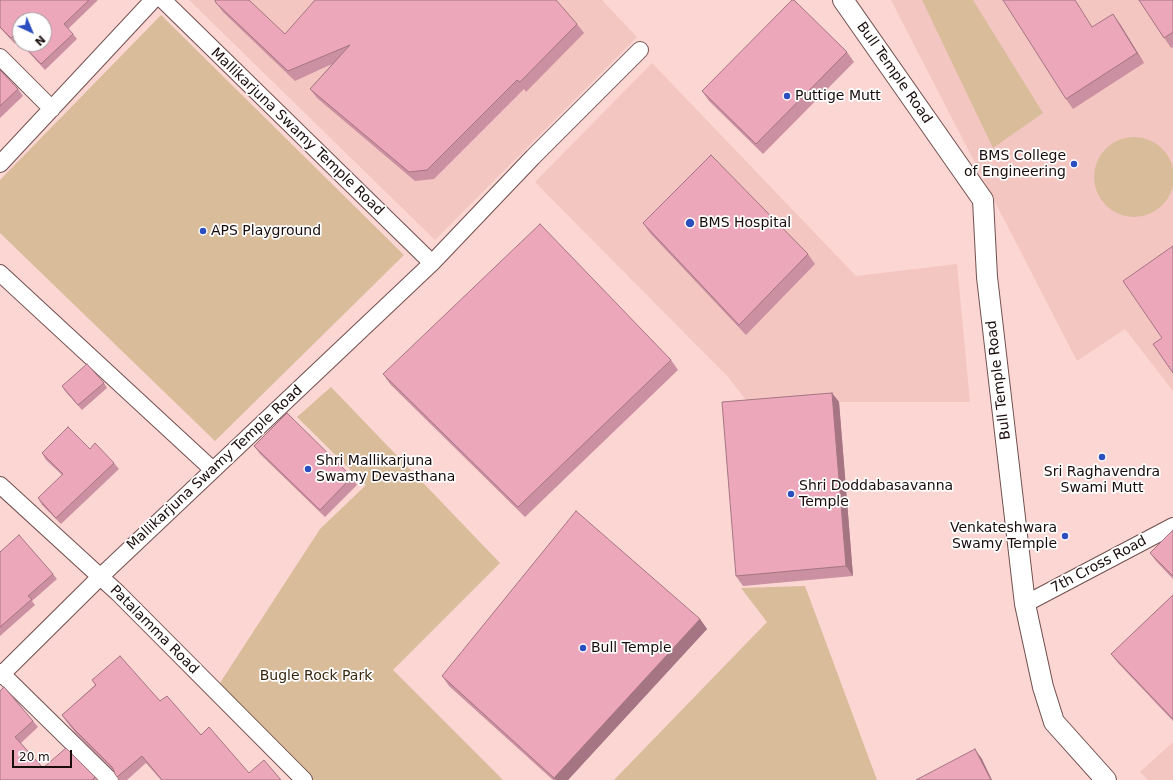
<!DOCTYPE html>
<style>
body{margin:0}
#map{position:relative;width:1173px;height:780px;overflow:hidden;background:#fcd6d3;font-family:"DejaVu Sans",sans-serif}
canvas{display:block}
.north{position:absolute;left:12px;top:12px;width:40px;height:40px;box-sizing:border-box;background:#fff;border:1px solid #a39e9d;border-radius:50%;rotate:136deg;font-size:11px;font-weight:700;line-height:16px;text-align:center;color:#190c0b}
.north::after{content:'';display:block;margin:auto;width:14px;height:18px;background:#2b4fbf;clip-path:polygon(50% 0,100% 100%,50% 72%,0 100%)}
.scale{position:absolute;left:12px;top:750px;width:60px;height:18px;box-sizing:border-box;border:2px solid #190c0b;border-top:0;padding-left:5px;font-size:12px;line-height:14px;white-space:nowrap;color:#190c0b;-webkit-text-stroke:3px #fff;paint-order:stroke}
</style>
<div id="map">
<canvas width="1173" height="780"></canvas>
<div class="north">N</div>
<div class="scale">20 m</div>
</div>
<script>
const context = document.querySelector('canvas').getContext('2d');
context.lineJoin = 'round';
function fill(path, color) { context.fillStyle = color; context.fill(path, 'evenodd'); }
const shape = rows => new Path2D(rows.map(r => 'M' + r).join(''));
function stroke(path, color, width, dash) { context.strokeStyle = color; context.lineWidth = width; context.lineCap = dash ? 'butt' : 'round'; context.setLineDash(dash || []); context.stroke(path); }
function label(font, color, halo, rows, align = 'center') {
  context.font = font + ' "DejaVu Sans",sans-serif'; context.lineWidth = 3.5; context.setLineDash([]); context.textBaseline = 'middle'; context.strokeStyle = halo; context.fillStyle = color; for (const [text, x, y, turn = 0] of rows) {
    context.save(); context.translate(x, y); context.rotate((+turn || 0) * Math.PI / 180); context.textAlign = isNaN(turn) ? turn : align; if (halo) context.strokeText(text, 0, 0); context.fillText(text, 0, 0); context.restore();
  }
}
fill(shape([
 [189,0,602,0,637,37,435,240],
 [891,0,1173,0,1173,391,1125,329,1077,361],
 [652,63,856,276,957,264,970,402,839,402,754,410,728,377,535,182],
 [1173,742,1173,780,1148,780,1140,772]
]), '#f4c6c2');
fill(shape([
 [922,0,973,0,1043,113,993,148],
 [161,15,404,255,215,441,0,233,0,180],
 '1094 177a40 40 0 1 1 80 0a40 40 0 1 1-80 0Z',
 [331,387,500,563,393,670,503,780,313,780,218,686,320,529,366,485,297,417],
 [805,586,877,780,614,780,767,622,741,588]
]), '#d9bc9a');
const minor = shape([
 [163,0,432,263],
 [0,57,52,109],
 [0,164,153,0],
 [0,273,213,470],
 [0,485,118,593,304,780],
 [1025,604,1173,526],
 [0,672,110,780],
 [0,676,100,577,432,263,533,157,640,50]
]);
const tertiary = shape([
 [843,0,983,200,987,277,1025,604,1043,687,1054,722,1106,780]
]);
stroke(minor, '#70504e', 18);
stroke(tertiary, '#70504e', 22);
stroke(minor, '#fff', 16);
stroke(tertiary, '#fff', 20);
fill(shape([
 [0,0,98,0,68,29,73,34,77,39,45,70,21,44,44,44,20,20,20,43,18,41,15,44,0,28],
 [1139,0,1173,0,1173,47,1171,48],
 [216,3,285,34,577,24,584,33,526,92,524,89,434,179,415,181,317,98,310,89,332,64,295,81,223,12],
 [1120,24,1144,63,1073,109,1066,99,1093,27],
 [847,52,854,62,763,154,709,101,702,91],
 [0,70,18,89,23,96,0,118],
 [643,223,808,254,815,264,746,335,650,233],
 [671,360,678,370,525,517,390,384,383,374],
 [104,383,107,388,82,410,65,391,62,386],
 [832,393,839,402,853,576,743,586,736,576],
 [254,446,352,477,357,485,325,517,260,454],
 [90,449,114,463,119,469,61,524,42,505,38,498,62,475,46,460,42,453],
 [1173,530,1173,579,1156,561,1150,553],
 [0,552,53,574,57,579,32,601,35,605,0,636],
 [1173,595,1173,721,1118,663,1111,654],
 [700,619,707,629,568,780,553,780,449,686,442,676],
 [92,680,160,701,249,773,281,780,161,780,146,763,127,780,119,780,115,774,114,771,78,736,66,721,62,715,95,685],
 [0,691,33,721,38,727,21,743,43,768,95,777,98,780,0,780]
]), '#cb90a1');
fill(shape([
 [1113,14,1120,24,1144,63,1137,53],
 [832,393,839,402,853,576,846,566],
 [700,619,707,629,568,780,556,780,554,778],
 [975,749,982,759,992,780,991,780]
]), '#a57583');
const building = shape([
 [0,0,89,0,64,24,73,34,41,64,22,44,44,44,44,20,20,20,20,42,14,35,11,38,0,27,0,0],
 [215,0,249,0,285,34,315,0,556,0,577,24,520,82,517,80,427,170,409,172,310,89,350,45,288,71,216,3,215,0],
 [792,0,794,0,847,52,756,144,702,91,792,0],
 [1003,0,1075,0,1092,27,1113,14,1137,53,1066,99,1003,0],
 [1139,0,1173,0,1173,32,1164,38,1139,0],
 [0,70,18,89,0,106,0,70],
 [711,155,808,254,739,325,643,223,711,155],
 [540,224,671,360,518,507,383,374,540,224],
 [1173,246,1173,373,1153,344,1162,338,1123,281,1173,246],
 [87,364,104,383,78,405,62,386,87,364],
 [832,393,846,566,736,576,722,402,832,393],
 [287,413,352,477,320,510,254,446,287,413],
 [68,427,90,449,95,443,114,463,56,518,38,498,63,474,42,453,68,427],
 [576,511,700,619,554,778,442,676,576,511],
 [1173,530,1173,576,1150,553,1173,530],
 [19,535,53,574,28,596,32,599,0,627,0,552,19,535],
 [1173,595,1173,719,1111,654,1173,595],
 [120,656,160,701,167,696,201,735,209,727,249,773,264,760,281,780,162,780,142,756,117,777,115,774,114,771,112,767,74,729,62,715,96,685,92,680,120,656],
 [4,687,33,721,15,737,43,768,66,748,95,777,92,780,0,780,0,691,4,687],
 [975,749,991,780,916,780,975,749]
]);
fill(building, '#eca7bb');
stroke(building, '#a57583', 1);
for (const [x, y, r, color] of [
 [787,96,4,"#2b4fbf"],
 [1074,164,4,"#2b4fbf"],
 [690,223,5,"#2b4fbf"],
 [203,231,4,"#2b4fbf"],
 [1102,457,4,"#2b4fbf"],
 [308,469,4,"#2b4fbf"],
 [791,494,4,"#2b4fbf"],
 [1065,536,4,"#2b4fbf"],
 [583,648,4,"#2b4fbf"]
]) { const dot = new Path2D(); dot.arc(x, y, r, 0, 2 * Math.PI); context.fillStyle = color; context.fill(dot); stroke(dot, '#fff', 1.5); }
label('14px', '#190c0b', '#fff', [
 ["Bull Temple Road",894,73,55],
 ["Mallikarjuna Swamy Temple Road",297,132,44],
 ["Bull Temple Road",999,380,-97],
 ["Mallikarjuna Swamy Temple Road",215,468,-43],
 ["7th Cross Road",1099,565,-28],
 ["Patalamma Road",154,630,45]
]);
label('14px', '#190c0b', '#fff', [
 ["Puttige Mutt",795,96],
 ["BMS College",1066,156,"right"],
 ["of Engineering",1066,172,"right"],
 ["BMS Hospital",699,223],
 ["APS Playground",211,231],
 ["Shri Mallikarjuna",316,461],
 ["Swamy Devasthana",316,477],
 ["Sri Raghavendra",1102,472,"center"],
 ["Swami Mutt",1102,488,"center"],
 ["Shri Doddabasavanna",799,486],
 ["Temple",799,502],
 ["Venkateshwara",1057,528,"right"],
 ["Swamy Temple",1057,544,"right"],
 ["Bull Temple",591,648]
], 'left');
label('14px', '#37250d', '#fff', [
 ["Bugle Rock Park",316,676]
]);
</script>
